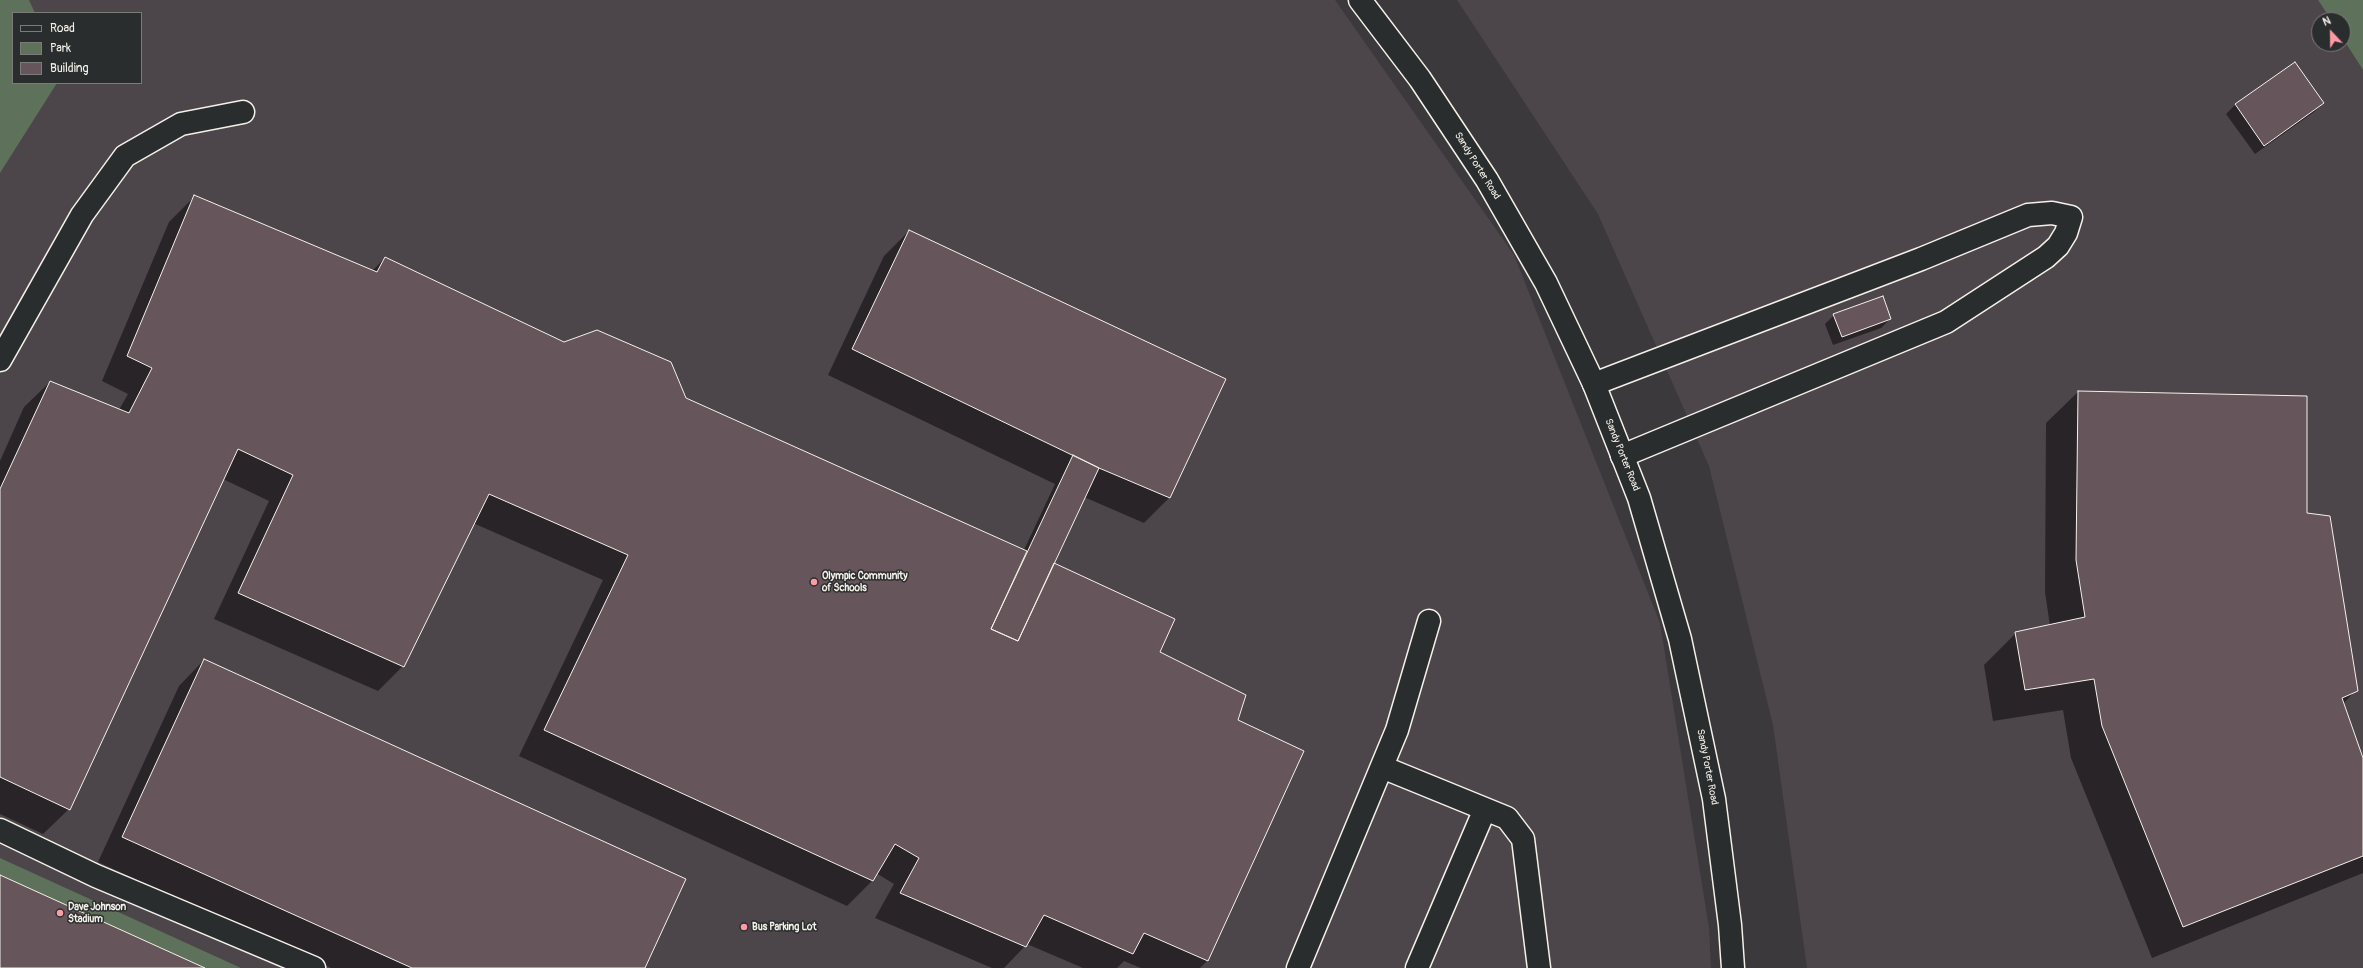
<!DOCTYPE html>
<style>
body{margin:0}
#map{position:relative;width:2363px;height:968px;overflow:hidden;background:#3c393c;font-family:Pangolin,sans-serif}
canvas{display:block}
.legend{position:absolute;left:12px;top:12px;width:130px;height:72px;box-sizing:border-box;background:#2a2d2e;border:1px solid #7b7b78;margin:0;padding:5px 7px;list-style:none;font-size:12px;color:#f4f1e8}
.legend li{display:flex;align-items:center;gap:8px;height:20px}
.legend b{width:20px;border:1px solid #7b7b78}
.north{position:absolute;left:2311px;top:12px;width:40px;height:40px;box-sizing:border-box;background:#2a2d2e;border:1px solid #7b7b78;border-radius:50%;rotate:338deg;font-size:11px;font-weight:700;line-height:16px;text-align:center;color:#f4f1e8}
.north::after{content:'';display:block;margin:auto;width:14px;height:18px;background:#ff9aa2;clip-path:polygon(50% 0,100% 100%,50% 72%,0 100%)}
</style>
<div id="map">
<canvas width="2363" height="968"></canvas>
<ul class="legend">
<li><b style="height:5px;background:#2a2d2e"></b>Road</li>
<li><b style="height:11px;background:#5e715a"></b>Park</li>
<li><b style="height:11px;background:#67555c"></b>Building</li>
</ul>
<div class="north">N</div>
</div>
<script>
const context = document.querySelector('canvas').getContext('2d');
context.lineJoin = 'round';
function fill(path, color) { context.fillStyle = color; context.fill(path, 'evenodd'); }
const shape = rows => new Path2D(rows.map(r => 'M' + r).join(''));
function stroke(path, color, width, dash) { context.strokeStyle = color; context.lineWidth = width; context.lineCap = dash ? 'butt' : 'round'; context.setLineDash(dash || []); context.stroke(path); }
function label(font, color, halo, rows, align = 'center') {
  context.font = font + ' Pangolin,sans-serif'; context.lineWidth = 3; context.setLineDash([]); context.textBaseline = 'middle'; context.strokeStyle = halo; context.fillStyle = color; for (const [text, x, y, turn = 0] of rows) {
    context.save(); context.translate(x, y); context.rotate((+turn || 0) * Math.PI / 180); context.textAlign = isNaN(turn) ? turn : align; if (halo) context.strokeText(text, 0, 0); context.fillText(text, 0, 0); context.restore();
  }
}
fill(shape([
 [0,0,1335,0,1514,255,1660,623,1709,928,1711,968,0,968],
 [13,13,141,13,141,83,13,83],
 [1457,0,2318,0,2331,20,2319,20,2319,44,2343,44,2343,39,2363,70,2363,968,1807,968,1773,725,1709,466,1598,214]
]), '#4c4549');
fill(shape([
 [0,0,29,0,35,13,13,13,13,83,57,83,0,173],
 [2318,0,2363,0,2363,70,2343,39,2343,20,2331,20],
 [0,858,241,968,0,968]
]), '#5e715a');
fill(shape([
 [2295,64,2323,103,2314,112,2255,154,2226,114,2235,105],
 [194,197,372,271,385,258,685,399,1024,550,1055,484,828,375,884,256,909,231,1225,379,1169,498,1144,523,1084,497,1051,567,1159,652,1237,720,1208,960,1200,968,1141,968,1124,961,1117,968,1083,968,1027,944,1004,968,992,968,875,918,894,884,876,873,872,881,847,906,519,756,603,580,473,523,403,666,378,691,214,619,269,501,223,479,69,809,43,834,0,814,0,461,24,407,50,382,119,410,128,394,102,381,169,222],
 [1834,315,1890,319,1881,328,1833,345,1825,324],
 [2078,392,2306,397,2306,514,2356,690,2343,704,2363,761,2363,873,2152,958,2071,758,2063,710,1993,721,1984,665,2016,633,2050,626,2045,592,2046,423],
 [204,660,643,968,331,968,98,862,179,686]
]), '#0007');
const building = shape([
 [2295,62,2324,103,2264,146,2235,104,2295,62],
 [194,195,377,272,385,257,564,342,597,330,671,362,686,398,1027,551,991,629,1018,641,1054,563,1175,619,1160,652,1246,695,1238,720,1304,751,1208,961,1144,933,1133,954,1044,915,1026,947,900,893,919,858,895,844,873,881,544,730,628,555,489,494,404,667,238,593,293,475,238,449,70,810,0,777,0,489,50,381,129,413,152,368,127,356,194,195],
 [909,230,1226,379,1170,498,1099,468,852,349,909,230],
 [1883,296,1891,319,1842,337,1833,314,1883,296],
 [2078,391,2307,396,2307,513,2330,516,2358,691,2342,698,2363,758,2363,856,2183,927,2102,726,2094,679,2025,690,2015,632,2085,617,2076,560,2078,391],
 [1073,455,1099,468,1018,641,991,629,1073,455],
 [204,659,686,879,645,968,412,968,122,837,204,659],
 [0,875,205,968,0,968,0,875]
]);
fill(building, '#67555c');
stroke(building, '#f4f1e8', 1);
const service = shape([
 [0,360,82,215,125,156,181,124,243,112],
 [1594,384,1921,259,2028,215,2052,213,2071,217,2066,233,2058,246,2046,257,1946,322,1622,456],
 [1382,767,1507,818,1523,839,1539,968],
 [0,830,96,876,314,968],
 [1298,968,1397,730,1429,621],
 [1417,968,1485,809]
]);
const tertiary = shape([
 [1360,0,1420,79,1487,180,1546,283,1594,384,1639,498,1680,639,1714,799,1730,925,1733,968]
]);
stroke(service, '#f4f1e8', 25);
stroke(tertiary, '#f4f1e8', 25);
stroke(service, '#2a2d2e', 22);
stroke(tertiary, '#2a2d2e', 22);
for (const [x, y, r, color] of [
 [814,582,4,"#ff9aa2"],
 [60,913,4,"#ff9aa2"],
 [744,927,4,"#ff9aa2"]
]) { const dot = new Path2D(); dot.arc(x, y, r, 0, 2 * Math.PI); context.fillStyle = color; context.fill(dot); stroke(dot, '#2a2d2e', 1.5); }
label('10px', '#f4f1e8', '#2a2d2e', [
 ["Sandy Porter Road",1477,166,58],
 ["Sandy Porter Road",1622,455,68],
 ["Sandy Porter Road",1707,767,79]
]);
label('bold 10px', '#f4f1e8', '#2a2d2e', [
 ["Olympic Community",822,576],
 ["of Schools",822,588],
 ["Dave Johnson",68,907],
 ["Stadium",68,919],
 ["Bus Parking Lot",752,927]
], 'left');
</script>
